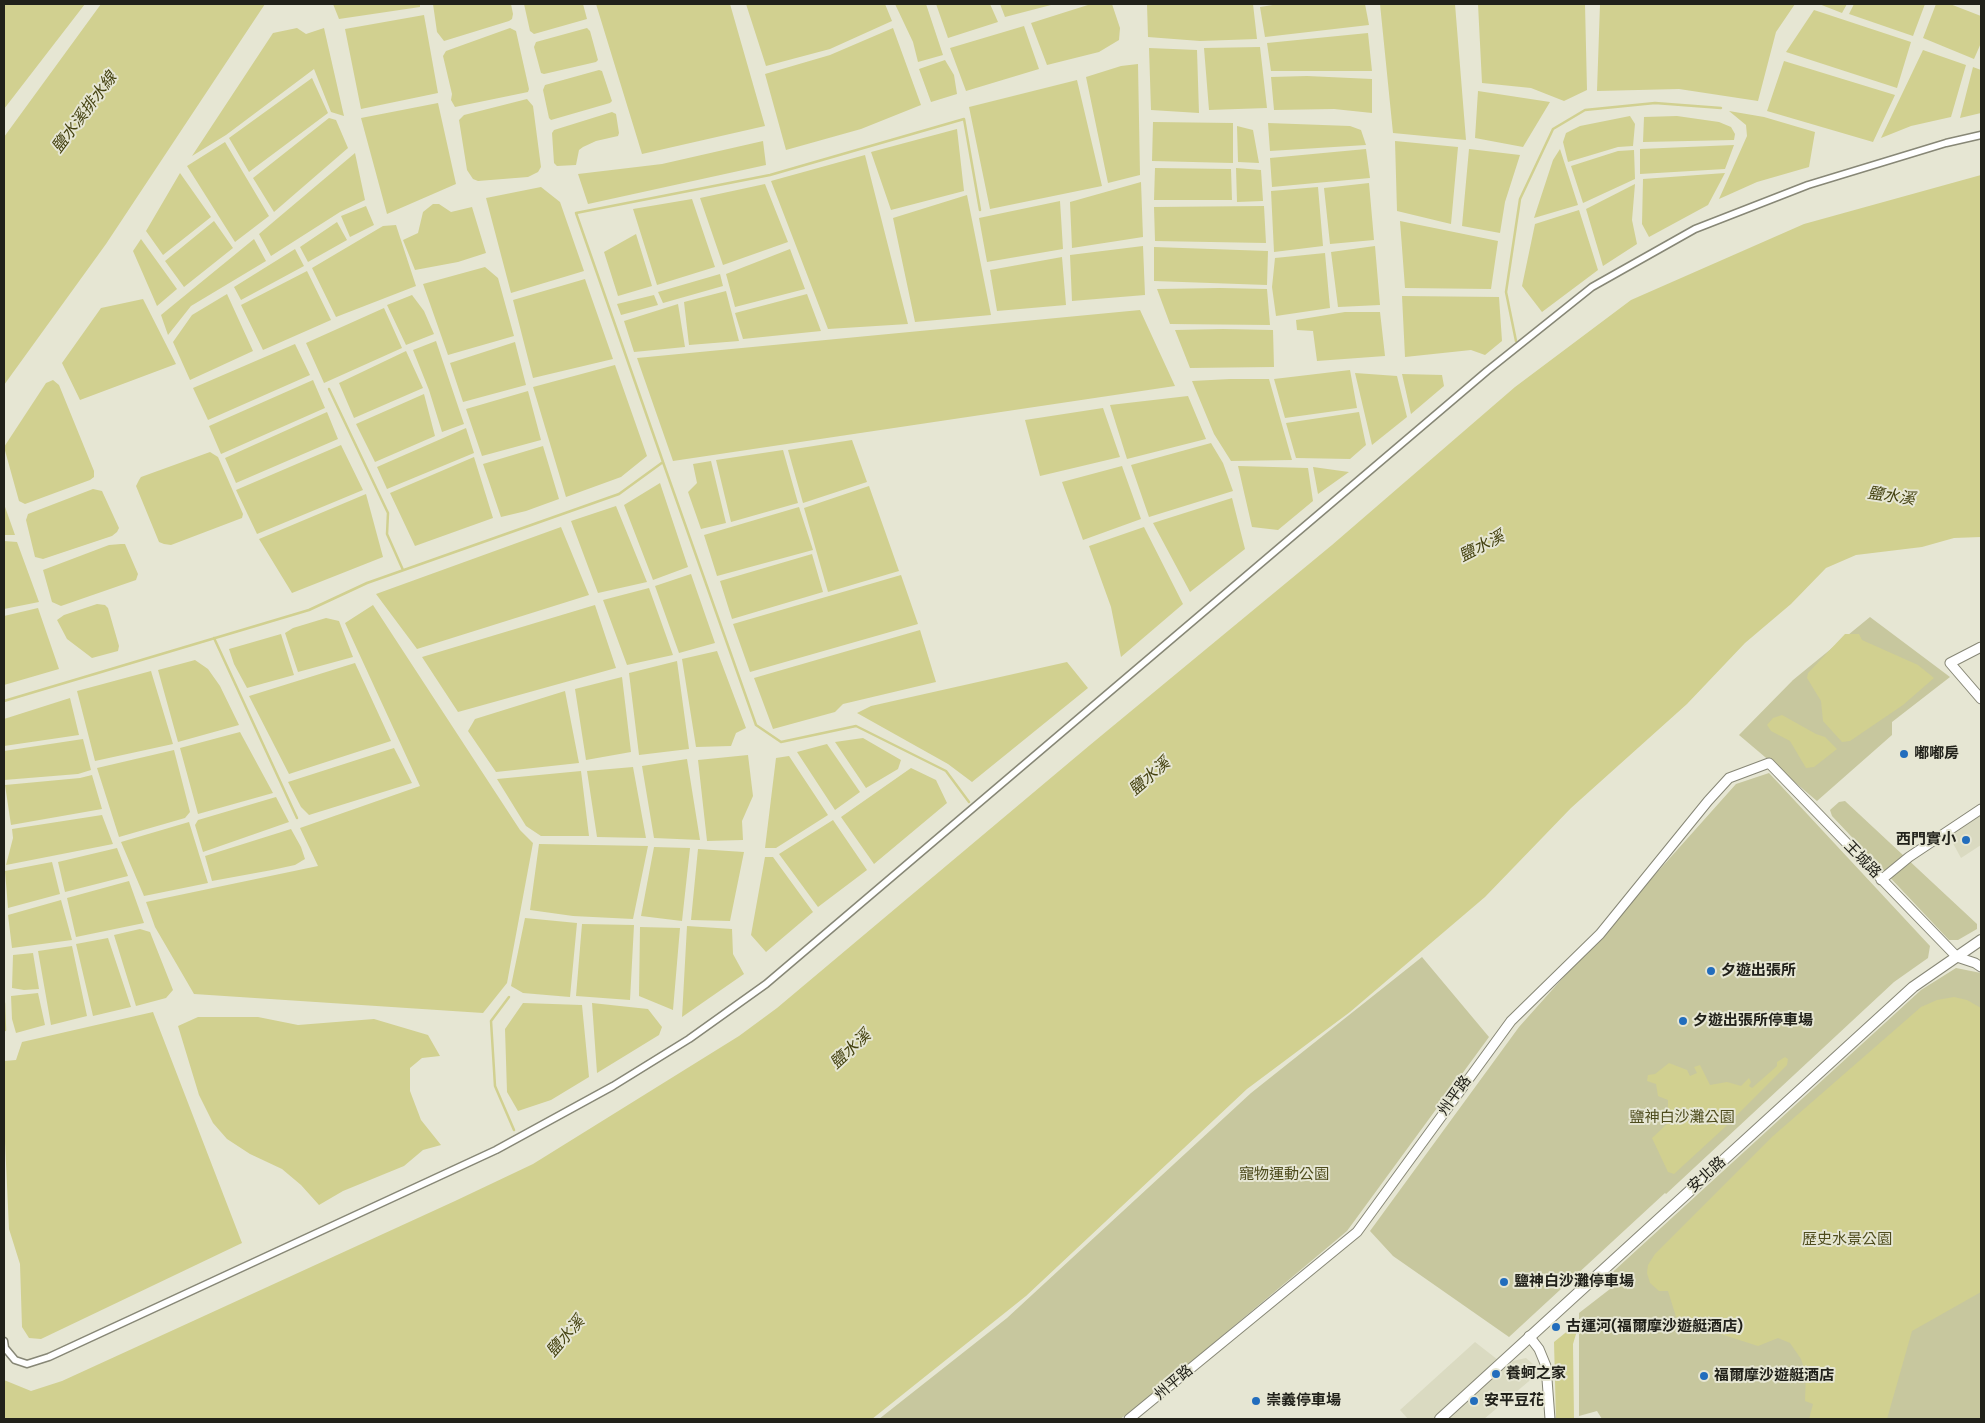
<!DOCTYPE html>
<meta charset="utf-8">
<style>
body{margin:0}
#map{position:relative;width:1985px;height:1423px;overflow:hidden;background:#e6e6d3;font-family:"DM Sans",sans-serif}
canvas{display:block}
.frame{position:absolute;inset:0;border:5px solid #21211a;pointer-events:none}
</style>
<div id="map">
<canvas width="1985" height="1423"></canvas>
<div class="frame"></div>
</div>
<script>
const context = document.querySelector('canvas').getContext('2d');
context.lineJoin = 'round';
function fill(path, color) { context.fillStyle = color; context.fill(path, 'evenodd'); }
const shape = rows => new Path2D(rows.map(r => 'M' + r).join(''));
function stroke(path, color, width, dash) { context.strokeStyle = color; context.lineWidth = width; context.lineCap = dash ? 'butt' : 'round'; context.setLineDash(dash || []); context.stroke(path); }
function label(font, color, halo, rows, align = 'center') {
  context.font = font + ' "DM Sans","Noto Sans TC",sans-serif'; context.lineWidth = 4; context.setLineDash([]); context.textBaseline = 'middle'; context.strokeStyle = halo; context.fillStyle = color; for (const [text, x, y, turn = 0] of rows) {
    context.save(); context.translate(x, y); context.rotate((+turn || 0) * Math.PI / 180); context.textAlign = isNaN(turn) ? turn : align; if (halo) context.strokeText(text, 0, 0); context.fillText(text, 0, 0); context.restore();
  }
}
fill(shape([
 [1981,814,1981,845,1961,858,1949,836],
 [1475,1342,1507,1367,1513,1361,1526,1358,1541,1371,1484,1419,1408,1419,1400,1410]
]), '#dadac1');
fill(shape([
 [1870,617,1950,677,1892,722,1892,735,1817,801,1739,735,1793,680],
 [1769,773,1930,946,1928,958,1894,982,1666,1194,1665,1193,1509,1337,1393,1256,1370,1231,1519,1027,1736,784],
 [1845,801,1977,924,1977,929,1958,940,1949,940,1832,816,1830,810,1839,802],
 [1422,957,1489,1037,1347,1231,1135,1409,1120,1419,879,1419,1007,1318,1251,1093],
 [1956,968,1981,973,1981,1419,1602,1419,1597,1411,1579,1416,1579,1313,1610,1289,1604,1280,1921,990]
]), '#c7c79e');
fill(shape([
 [4,4,85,4,4,109],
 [101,4,265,4,106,244,4,385,4,137],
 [333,4,420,4,420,7,339,19],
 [433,4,511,4,513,14,512,19,509,21,444,41,437,32],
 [524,4,583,4,587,19,534,34,530,31],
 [596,4,730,4,765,126,642,154],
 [746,4,885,4,892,21,830,49,766,66],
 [895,4,926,4,943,55,918,62,913,42],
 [936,4,990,4,998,22,948,38],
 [1000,4,1051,4,1051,5,1005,17],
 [1091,4,1112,4,1120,28,1119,40,1099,52,1047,65,1031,23],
 [1147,4,1253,4,1257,39,1200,41,1148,37],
 [1279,4,1365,4,1369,25,1265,37,1260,7],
 [1380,4,1455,4,1466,140,1393,133],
 [1478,4,1585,4,1587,90,1564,101,1531,88,1482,83],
 [1600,4,1795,4,1776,32,1758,101,1679,89,1597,91],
 [1819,4,1847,4,1842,13],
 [1854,4,1925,4,1913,36,1849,14],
 [1936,4,1950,4,1981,16,1981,43,1974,59,1923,38],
 [1814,10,1911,42,1897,88,1786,52],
 [424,15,438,93,361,109,345,29],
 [1024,26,1039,69,966,91,950,48],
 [297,28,306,34,324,28,344,116,331,112,314,69,226,135,192,156,273,33],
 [510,28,516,31,529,89,528,92,455,107,451,100,452,94,443,56,446,51],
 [587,28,590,31,598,60,596,62,544,74,541,73,534,47,536,42],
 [893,28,921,105,861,129,786,150,765,74,830,55],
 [1368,33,1372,71,1271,71,1267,43],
 [1260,47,1267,108,1209,110,1204,48],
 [1149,48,1197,50,1199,113,1151,110],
 [1923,50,1966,65,1951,117,1911,126,1881,138],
 [945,60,954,75,957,94,931,102,919,69],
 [1784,61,1895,95,1873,142,1767,111],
 [1138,64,1140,175,1108,183,1086,77,1121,66],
 [1973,67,1981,70,1981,113,1960,118],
 [599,70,602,71,612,101,610,103,551,120,549,118,543,90,545,85],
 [1307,76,1372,79,1372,113,1334,109,1274,110,1271,77],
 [312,78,328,113,249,172,229,138],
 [1077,80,1102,186,990,209,969,107],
 [1478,91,1550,102,1523,147,1475,138],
 [527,99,533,106,541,167,538,172,528,177,478,181,473,179,467,170,459,120,464,115],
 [438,103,456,184,387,214,361,118],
 [1729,111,1764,117,1815,132,1809,167,1757,182,1719,199,1747,136,1746,125],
 [612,112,616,114,619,133,618,136,596,141,583,147,579,150,576,165,557,166,554,163,552,133,554,130],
 [1630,116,1635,124,1633,146,1618,147,1568,162,1563,142,1566,133,1580,126],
 [1677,116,1719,122,1731,127,1735,134,1734,140,1643,142,1644,117],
 [329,118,336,120,348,148,274,212,253,178],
 [1153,122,1233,123,1233,163,1152,161],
 [1268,123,1350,126,1361,130,1366,145,1270,151],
 [1237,126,1253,130,1259,163,1238,162],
 [957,129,964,191,891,210,871,152],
 [763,141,766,165,588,204,578,174,662,164],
 [1395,141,1458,147,1451,224,1397,211],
 [225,142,269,216,235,242,187,166],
 [1734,145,1725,169,1640,174,1640,149],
 [1366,149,1370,178,1272,187,1270,158],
 [1469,149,1520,155,1505,202,1500,233,1462,226],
 [1560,149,1578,205,1534,218,1553,160],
 [1634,150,1635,179,1583,203,1571,166,1618,151],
 [355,153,365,200,340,212,271,256,259,234],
 [865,155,908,324,828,329,771,181],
 [1155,168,1231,169,1232,200,1154,200],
 [1236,168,1261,170,1263,201,1237,202],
 [180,173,211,217,163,255,146,231],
 [1725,173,1708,205,1649,237,1642,224,1643,179],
 [1981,175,1981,537,1954,538,1922,547,1856,555,1826,568,1791,604,1745,643,1687,704,1571,808,1485,897,1350,1012,1247,1089,1026,1296,872,1419,4,1419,4,1380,31,1391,62,1381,455,1201,533,1164,739,1036,777,1008,1090,745,1332,545,1515,387,1631,300,1804,224],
 [1141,182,1143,237,1072,248,1070,202],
 [1369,183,1374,240,1330,244,1324,188],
 [765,184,788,242,723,265,700,198],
 [1635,184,1632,220,1637,244,1603,266,1586,209],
 [541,187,560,202,584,271,511,293,486,198],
 [1318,187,1323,246,1274,252,1271,191],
 [967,195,991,315,915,322,893,218],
 [692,199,715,267,657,285,633,209],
 [1060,201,1063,249,987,262,979,218],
 [433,204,439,204,451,212,472,207,486,253,458,262,415,270,403,240,418,233,423,212],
 [366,206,374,225,350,237,341,216],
 [1264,206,1266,243,1155,241,1154,207],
 [1579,210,1598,270,1542,312,1522,286,1535,224],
 [214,221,233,248,184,287,165,261],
 [1400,221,1498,241,1491,289,1405,288],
 [337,222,347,240,308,262,300,247],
 [396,225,416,286,336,317,312,268,383,226],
 [636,234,652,286,618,296,604,252],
 [141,239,177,289,157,306,133,251],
 [254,239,266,261,191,306,168,335,161,315],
 [1143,246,1145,295,1072,301,1070,255],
 [1375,246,1380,305,1338,307,1331,252],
 [1154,247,1268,251,1267,285,1154,281],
 [295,249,304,266,241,300,234,287],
 [790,249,805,289,735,307,726,274],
 [1325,253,1330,308,1276,316,1272,287,1275,258],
 [1062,257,1066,305,997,311,990,270],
 [485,267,498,278,514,336,448,355,423,284],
 [307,271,331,320,263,350,241,305],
 [720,274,723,286,663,303,658,292],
 [585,279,613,359,533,378,513,300],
 [1220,288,1267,289,1270,325,1170,324,1157,289],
 [726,291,739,341,689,345,684,302],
 [227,294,253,351,190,380,173,342,192,315],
 [807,294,821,331,743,339,735,313],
 [412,295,424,311,434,334,406,345,387,305],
 [654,295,658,305,621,315,617,304],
 [1402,296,1499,297,1502,341,1485,355,1471,350,1405,357],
 [143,299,176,364,80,400,62,363,101,308],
 [678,304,685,347,634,352,624,321],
 [384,308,402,348,324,383,306,343],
 [1140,310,1175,386,673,461,637,358],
 [1345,312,1380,312,1385,356,1317,361,1313,331,1297,330,1296,320],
 [1223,329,1273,330,1274,367,1190,368,1175,330],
 [436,341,464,424,442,432,429,390,413,350],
 [515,342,526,385,463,402,450,363],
 [295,344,310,375,208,420,193,388],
 [406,351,423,388,354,418,339,383],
 [615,365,647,456,621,477,566,497,533,387],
 [1350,370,1357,408,1285,418,1274,379],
 [1355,373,1397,376,1407,417,1372,445],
 [1402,374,1442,375,1444,386,1411,414],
 [1230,379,1269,379,1292,460,1231,461,1214,434,1192,381],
 [53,380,59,385,94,471,94,477,90,480,25,504,19,501,4,447,46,383],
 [313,380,325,408,221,454,209,426],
 [528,391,541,440,482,456,466,409],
 [424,394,435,436,375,462,356,424],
 [1188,396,1206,439,1127,459,1110,405],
 [1103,408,1120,457,1040,476,1025,420],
 [327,412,338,439,236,483,225,458],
 [1359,412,1366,445,1350,459,1296,458,1286,423],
 [466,428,474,453,387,489,377,467],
 [852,440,867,482,803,503,788,450],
 [1211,443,1223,463,1233,491,1149,517,1131,465],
 [341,445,363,490,257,534,236,490],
 [543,446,559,499,526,511,501,517,483,464],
 [783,450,798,503,731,522,716,460],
 [210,452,218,457,243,514,242,518,171,545,164,544,159,542,136,486,139,480,141,477],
 [474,457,493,518,415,546,390,493],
 [711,461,726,523,701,529,688,492,697,483,693,464],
 [1122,466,1141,519,1083,540,1062,482],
 [1238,466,1308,468,1313,501,1278,530,1252,527],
 [1313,467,1349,472,1318,494],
 [660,483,688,567,653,580,624,505],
 [869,486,899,571,828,592,804,508],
 [93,489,102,491,119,528,117,532,112,536,43,559,35,557,26,520,28,514],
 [366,494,383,557,292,593,259,539],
 [1232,498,1245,549,1190,592,1153,523],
 [4,504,15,535,4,535],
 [616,506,647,582,598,593,571,521],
 [799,507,813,550,717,576,704,535],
 [561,527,589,595,417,649,376,594],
 [1144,527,1183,604,1121,657,1111,607,1089,546],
 [4,541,17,542,39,602,4,609],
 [121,544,125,544,138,574,136,580,61,606,52,602,43,570,109,545],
 [812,554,823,592,732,619,720,581],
 [691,574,715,643,679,653,655,586],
 [901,575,918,624,750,672,733,624],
 [649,588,673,655,627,665,603,600],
 [97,604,105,605,108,608,119,646,118,651,92,658,67,639,57,620,64,615],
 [373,605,520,830,533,843,507,983,483,1013,194,994,155,927,146,902,318,866,300,828,420,786,345,623],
 [595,605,616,668,458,712,422,657],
 [38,608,59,669,4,685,4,616],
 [326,618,339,621,353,657,298,672,285,633,293,628],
 [920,630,936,682,843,704,835,712,773,729,754,678],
 [281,634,294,675,247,688,234,664,229,649],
 [1845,634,1859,634,1862,640,1918,665,1934,678,1903,705,1850,741,1842,742,1823,721,1821,701,1807,678,1808,673],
 [717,651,746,728,736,733,731,746,696,747,682,659],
 [195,660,208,669,220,686,239,725,178,742,158,670],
 [677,661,689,749,639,755,629,673],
 [1067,662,1088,688,972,782,948,764,857,713,871,706],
 [355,663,391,741,289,774,249,696],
 [151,671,173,744,95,761,77,691],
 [622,677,631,752,586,760,575,689],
 [565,691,579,763,496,772,468,731,475,719],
 [70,698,79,735,4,746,4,719],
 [1782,715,1816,734,1825,737,1837,749,1814,767,1806,768,1790,741,1771,731,1767,725,1773,718],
 [240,732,273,793,198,814,180,748],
 [863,738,901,760,898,769,866,788,835,742],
 [83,739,91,770,78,774,4,780,4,751],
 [827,744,860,792,835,810,797,752],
 [394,748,412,783,309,815,301,807,288,782],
 [174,750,190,812,185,818,119,837,97,768],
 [748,755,753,796,742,821,743,840,707,841,698,760],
 [789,756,828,815,776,848,765,848,776,758],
 [687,759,700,840,654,838,642,766],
 [633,767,646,838,597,837,587,771],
 [911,768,936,780,947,803,874,864,841,817],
 [581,771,589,836,541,836,526,826,497,779],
 [92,775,102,809,11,825,5,785,80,778],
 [276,797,289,822,203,852,195,825,198,820],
 [102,815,113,844,6,865,13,838,12,829],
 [833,820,867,870,818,907,779,854],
 [189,822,208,883,144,896,121,842],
 [291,829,301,847,305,859,295,865,272,870,212,881,205,856],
 [539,844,648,846,633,919,573,916,530,910],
 [654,847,690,848,682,921,641,916],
 [117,848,128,876,65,892,58,862],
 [698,849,744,852,730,921,691,920],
 [765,857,773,857,813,912,766,952,751,935],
 [52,862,60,894,8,908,5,871],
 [129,881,144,923,76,937,67,898],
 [61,900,72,940,12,948,8,915],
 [525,918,577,923,570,997,523,993,511,986],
 [582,924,634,925,630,1000,576,996],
 [687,926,732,929,733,954,744,974,682,1017],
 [640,927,680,928,673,1010,639,996],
 [140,929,150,932,173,990,166,998,136,1006,114,935],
 [108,938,131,1007,93,1016,76,944],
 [72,946,87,1016,51,1025,38,951],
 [33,953,39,989,24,990,12,988,13,955],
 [38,993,45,1025,16,1033,12,1019,11,996],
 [1954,997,1967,1000,1981,1008,1981,1292,1912,1331,1887,1419,1809,1419,1813,1404,1805,1401,1806,1374,1801,1359,1790,1343,1778,1338,1758,1346,1677,1320,1668,1291,1659,1291,1650,1283,1647,1273,1648,1265,1655,1254,1773,1136,1921,1007,1937,1000],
 [523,1003,582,1005,589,1077,551,1100,518,1111,507,1092,505,1029],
 [592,1003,648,1009,662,1027,659,1035,597,1073],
 [153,1012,242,1243,41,1339,29,1338,22,1327,20,1264,9,1229,4,1120,4,1061,16,1060,22,1042],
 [198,1017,258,1017,298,1025,374,1019,428,1035,440,1056,422,1058,410,1068,410,1091,421,1120,441,1145,423,1150,404,1166,343,1191,319,1205,301,1185,282,1169,250,1154,227,1139,213,1123,199,1095,178,1026],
 [1785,1057,1788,1059,1787,1065,1723,1129,1674,1174,1668,1172,1652,1138,1668,1123,1668,1100,1658,1096,1656,1084,1647,1081,1648,1075,1655,1074,1669,1063,1687,1070,1690,1076,1697,1073,1694,1067,1700,1065,1710,1085,1727,1082,1741,1086,1749,1078,1751,1082,1749,1086,1752,1088,1777,1066,1777,1062],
 [1580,1321,1573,1344,1574,1419,1556,1419,1554,1342]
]), '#d1d090');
stroke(shape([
 [1516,341,1506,292,1520,199,1553,129,1585,110,1655,103,1721,108],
 [329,389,388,513,387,534,403,570],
 [663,462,756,725,781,742,856,726,946,771,969,802],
 [214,638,297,818],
 [4,701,309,610,367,583,619,494,663,462,576,213,770,175,964,119,980,210],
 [509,997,491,1021,495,1086,514,1130],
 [4,1003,5,1030]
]), '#d1d090', 2.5);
const pedestrian = shape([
 [4,1341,5,1348,15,1360,27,1364,49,1357,496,1150,613,1086,689,1039,766,984,1487,371,1592,287,1695,229,1808,185,1946,143,1981,135]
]);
const minor = shape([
 [1981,647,1950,663,1981,699],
 [1881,880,1909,857,1981,809],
 [1529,1336,1539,1349,1546,1366,1550,1419],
 [1129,1419,1357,1232,1511,1021,1600,934,1708,801,1729,778,1769,763,1957,957,1975,963,1981,967]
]);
const tertiary = shape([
 [1440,1419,1913,987,1981,940]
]);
stroke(pedestrian, '#878776', 9);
stroke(minor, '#878776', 11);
stroke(tertiary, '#878776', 12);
stroke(pedestrian, '#fff', 6);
stroke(minor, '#fff', 9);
stroke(tertiary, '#fff', 10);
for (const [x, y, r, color] of [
 [1904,754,5,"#226dbd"],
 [1966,840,5,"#226dbd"],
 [1711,971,5,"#226dbd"],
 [1683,1021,5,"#226dbd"],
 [1504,1282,5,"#226dbd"],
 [1556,1327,5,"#226dbd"],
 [1496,1374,5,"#226dbd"],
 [1704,1376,5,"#226dbd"],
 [1256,1401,5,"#226dbd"],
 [1474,1401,5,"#226dbd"]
]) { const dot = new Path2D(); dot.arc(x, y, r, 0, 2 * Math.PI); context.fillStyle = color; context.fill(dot); stroke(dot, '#e6e6d3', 2); }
label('bold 15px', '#21211a', '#e6e6d3', [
 ["嘟嘟房",1914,754],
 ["西門實小",1956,840,"right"],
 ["夕遊出張所",1721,971],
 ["夕遊出張所停車場",1693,1021],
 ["鹽神白沙灘停車場",1514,1282],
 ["古運河(福爾摩沙遊艇酒店)",1566,1327],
 ["養蚵之家",1506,1374],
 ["福爾摩沙遊艇酒店",1714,1376],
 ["崇義停車場",1266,1401],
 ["安平豆花",1484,1401]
], 'left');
label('15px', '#21211a', '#e6e6d3', [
 ["王城路",1862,860,46],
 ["州平路",1455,1096,-54],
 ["安北路",1707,1175,-42],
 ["州平路",1174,1383,-40]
]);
label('15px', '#4e4c1d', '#e6e6d3', [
 ["鹽神白沙灘公園",1682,1118],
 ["寵物運動公園",1284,1175],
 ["歷史水景公園",1847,1240]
]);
label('italic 16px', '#43410f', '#e6e6d3', [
 ["鹽水溪排水線",85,113,-53],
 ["鹽水溪",1891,497,8],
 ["鹽水溪",1482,547,-27],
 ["鹽水溪",1150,777,-41],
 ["鹽水溪",851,1050,-43],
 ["鹽水溪",566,1337,-49]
]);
</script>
